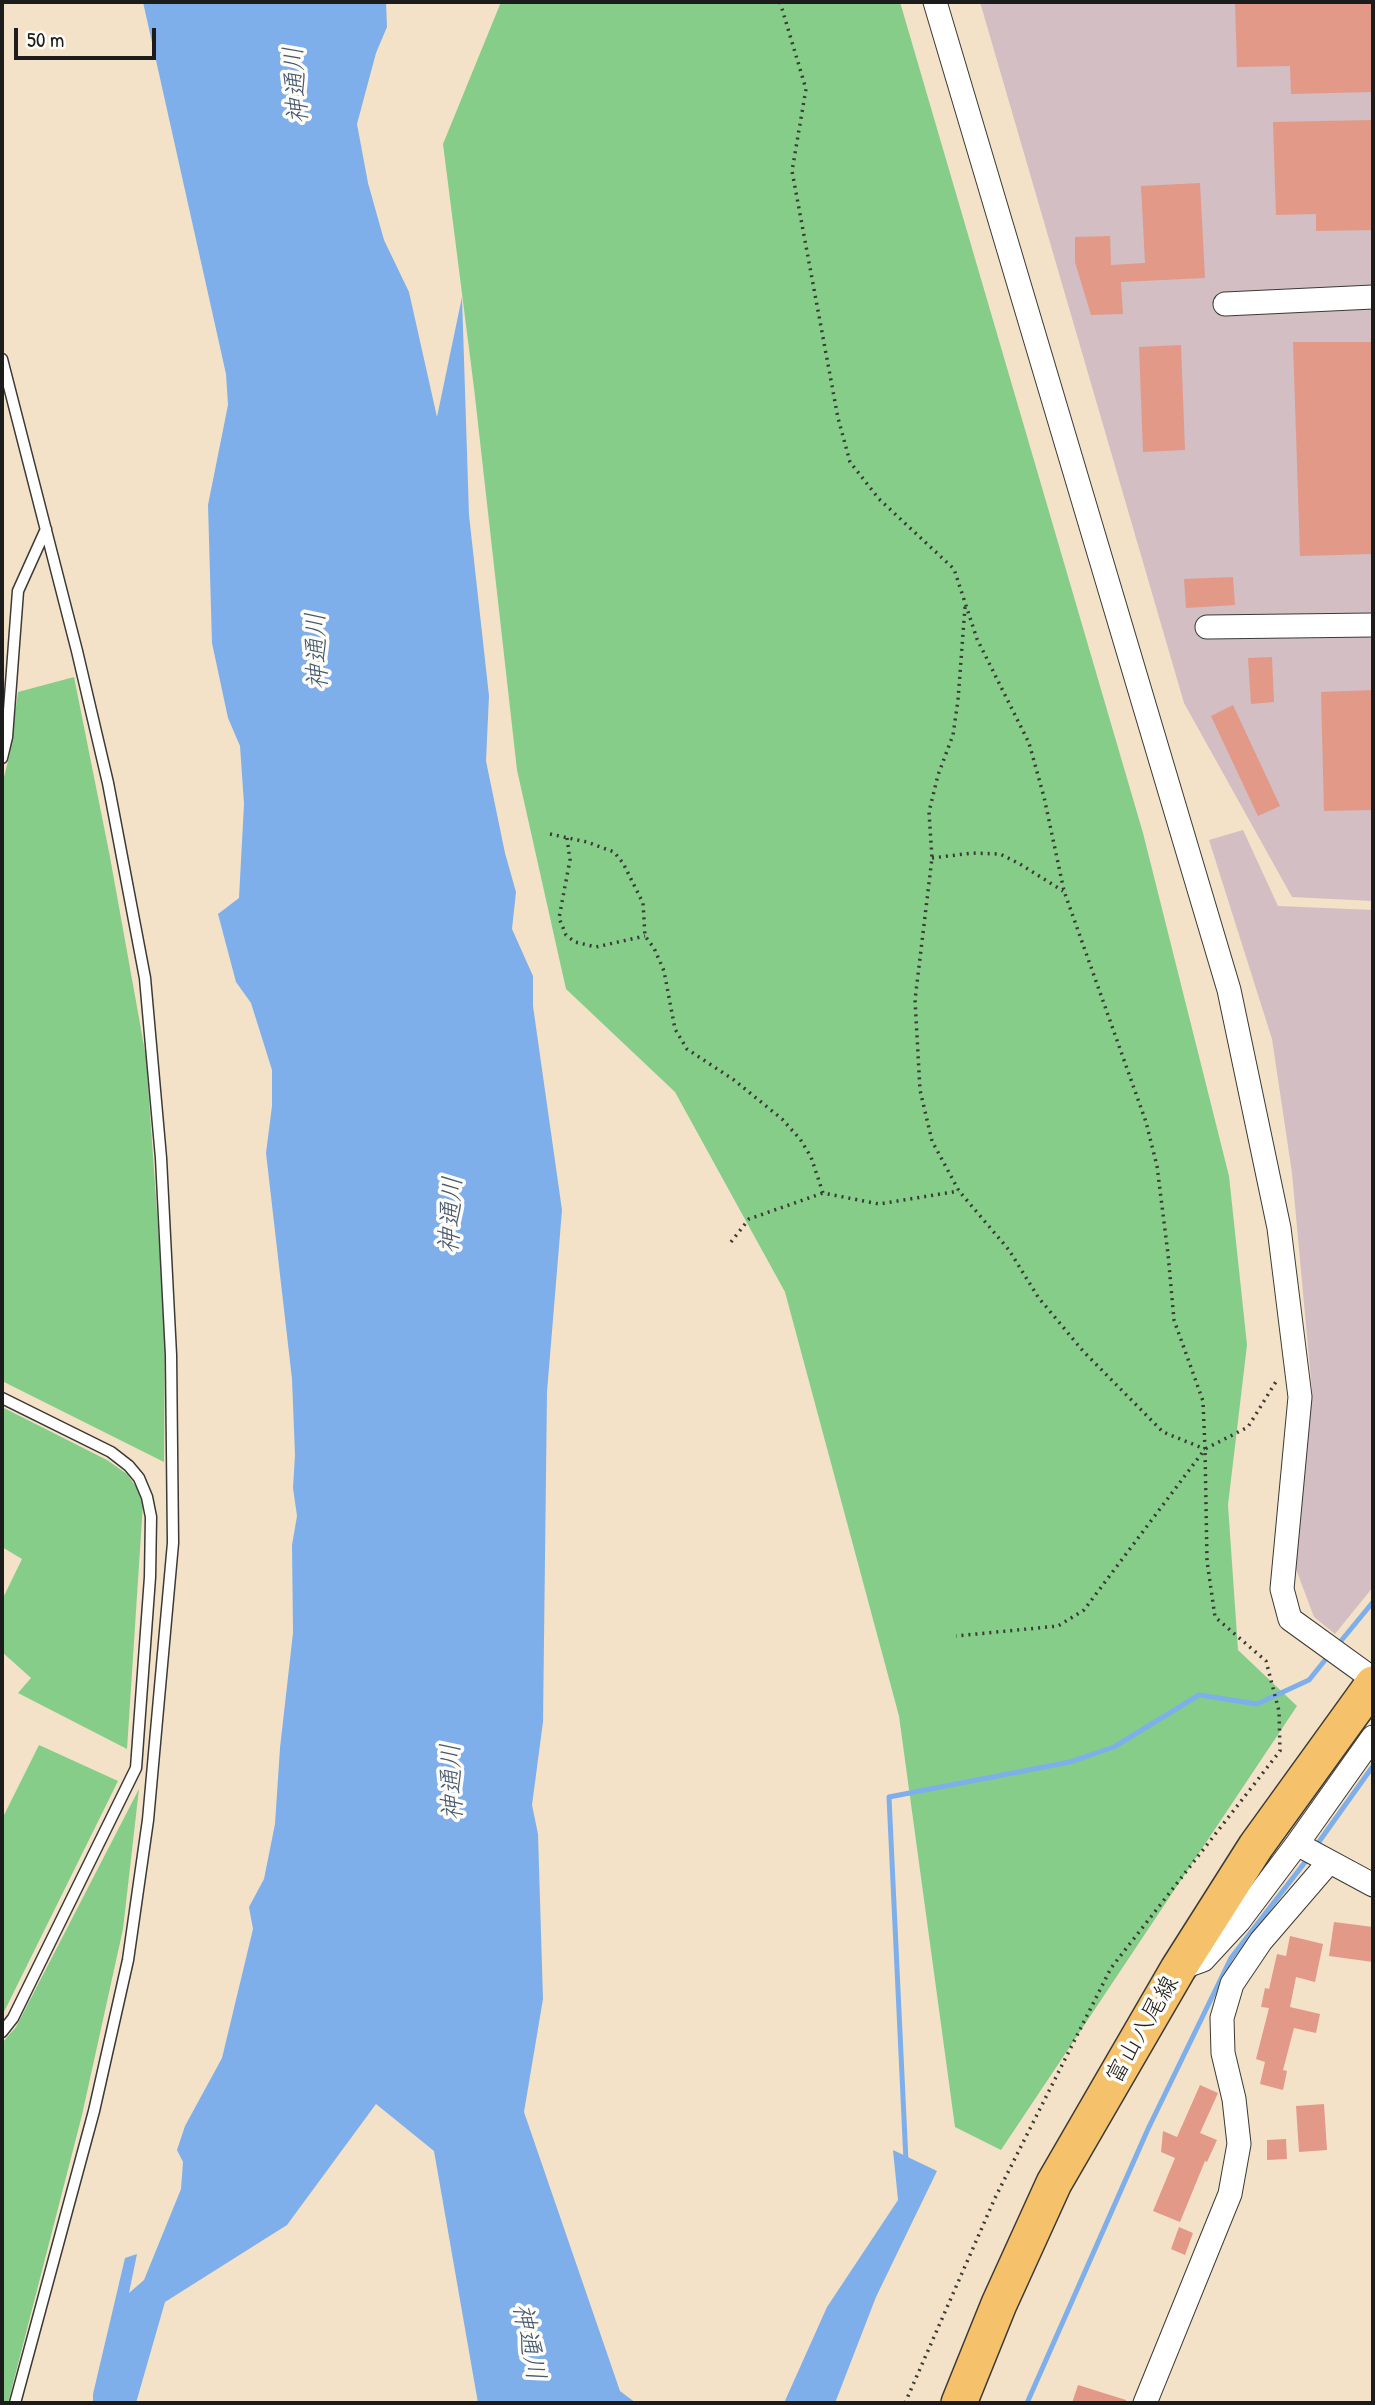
<!DOCTYPE html>
<meta charset="utf-8">
<style>
body{margin:0}
#map{position:relative;width:1375px;height:2405px;overflow:hidden;background:#f3e2c7;font-family:"Patrick Hand",sans-serif}
canvas{display:block}
.frame{position:absolute;inset:0;border:4px solid #1c1c1c;pointer-events:none}
.scale{position:absolute;left:14px;top:28px;width:142px;height:32px;box-sizing:border-box;border:4px solid #1c1c1c;border-top:0;padding-left:9px;font-size:21px;line-height:24px;white-space:nowrap;color:#1c1c1c;-webkit-text-stroke:5px #fdfcf7;paint-order:stroke}
</style>
<div id="map">
<canvas width="1375" height="2405"></canvas>
<div class="frame"></div>
<div class="scale">50 m</div>
</div>
<script>
const context = document.querySelector('canvas').getContext('2d');
context.lineJoin = 'round';
function fill(path, color) { context.fillStyle = color; context.fill(path, 'evenodd'); }
const shape = rows => new Path2D(rows.map(r => 'M' + r).join(''));
function stroke(path, color, width, dash) { context.strokeStyle = color; context.lineWidth = width; context.lineCap = dash ? 'butt' : 'round'; context.setLineDash(dash || []); context.stroke(path); }
function label(font, color, halo, rows, align = 'center') {
  context.font = font + ' "Patrick Hand","Klee One",sans-serif'; context.lineWidth = 7; context.setLineDash([]); context.textBaseline = 'middle'; context.strokeStyle = halo; context.fillStyle = color; for (const [text, x, y, turn = 0] of rows) {
    context.save(); context.translate(x, y); context.rotate((+turn || 0) * Math.PI / 180); context.textAlign = isNaN(turn) ? turn : align; if (halo) context.strokeText(text, 0, 0); context.fillText(text, 0, 0); context.restore();
  }
}
fill(shape([
 [980,2,1373,2,1373,901,1292,897,1184,703],
 [1243,830,1278,906,1373,910,1373,1587,1335,1634,1314,1617,1293,1561,1312,1390,1292,1173,1272,1039,1209,840]
]), '#d2bec3');
fill(shape([
 [501,2,900,2,1143,833,1229,1176,1247,1345,1228,1505,1238,1650,1297,1706,1001,2150,955,2127,899,1716,785,1292,675,1092,566,989,517,770,474,388,443,144],
 [74,677,110,857,146,1057,165,1325,164,1462,2,1381,2,785,9,757,18,692],
 [2,1407,107,1460,127,1474,137,1488,143,1504,127,1749,18,1693,31,1678,2,1652,2,1600,22,1559,2,1547],
 [39,1745,118,1781,2,2016,2,1819],
 [139,1789,123,1929,82,2115,8,2403,2,2403,2,2043,16,2027]
]), '#86cd89');
fill(shape([
 [143,2,386,2,387,27,376,53,357,124,368,183,384,240,409,292,437,417,462,297,469,515,489,696,486,761,505,853,516,892,512,929,533,976,533,1006,562,1210,547,1392,543,1722,532,1805,538,1834,543,1999,524,2112,620,2391,636,2403,478,2403,434,2151,376,2104,287,2225,165,2302,136,2403,93,2403,93,2394,125,2258,137,2254,129,2293,144,2280,181,2189,183,2162,177,2150,185,2126,222,2058,253,1929,249,1907,264,1879,275,1824,280,1748,293,1633,292,1545,297,1516,293,1488,295,1455,292,1379,266,1153,272,1106,272,1070,251,1003,236,982,218,914,239,898,244,804,240,746,228,718,212,643,208,505,228,405,226,374],
 [893,2150,937,2171,876,2297,835,2403,784,2403,827,2307,898,2200]
]), '#7fafea');
stroke(shape([
 [1336,1647,1373,1602],
 [1316,1846,1373,1766],
 [906,2161,889,1797,1070,1762,1114,1747,1199,1695,1257,1704,1309,1680,1330,1654],
 [1027,2403,1148,2129,1231,1958,1309,1857]
]), '#7fafea', 5);
fill(shape([
 [1235,2,1373,2,1373,92,1291,94,1290,66,1237,67],
 [1373,120,1373,230,1316,231,1316,214,1276,215,1273,122],
 [1200,183,1205,278,1121,282,1123,314,1091,315,1075,262,1075,237,1110,236,1111,265,1145,263,1141,186],
 [1293,342,1373,342,1373,554,1300,556],
 [1181,345,1185,450,1143,452,1139,347],
 [1233,577,1235,605,1186,608,1184,579],
 [1272,657,1274,702,1251,704,1248,658],
 [1373,690,1373,810,1324,811,1321,692],
 [1233,705,1280,806,1258,816,1211,716],
 [1334,1922,1373,1927,1373,1962,1329,1956],
 [1290,1936,1323,1944,1315,1982,1296,1977,1290,2007,1320,2014,1316,2033,1294,2028,1283,2070,1287,2071,1283,2090,1260,2084,1265,2062,1256,2059,1269,2008,1261,2007,1265,1988,1269,1989,1277,1954,1286,1956],
 [1200,2085,1218,2093,1200,2133,1217,2140,1207,2162,1205,2161,1180,2222,1153,2211,1175,2158,1161,2152,1163,2131,1177,2137],
 [1324,2104,1327,2150,1299,2152,1296,2106],
 [1286,2139,1287,2159,1267,2160,1267,2140],
 [1179,2227,1193,2233,1185,2255,1171,2249],
 [1078,2385,1126,2400,1126,2403,1072,2403]
]), '#e29987');
const service = shape([
 [2,359,77,651,108,783,145,978,161,1158,171,1355,173,1543,148,1820,128,1960,94,2111,15,2403],
 [2,758,7,737,18,591,46,529],
 [2,1398,111,1452,129,1466,139,1478,147,1497,151,1517,150,1577,136,1768,13,2018,2,2032]
]);
const minor = shape([
 [935,2,1229,990,1279,1228,1300,1397,1282,1589,1290,1619,1373,1679],
 [1225,304,1373,297],
 [1207,627,1373,625],
 [1297,1844,1373,1737],
 [1181,1968,1203,1960,1239,1921,1297,1844,1373,1885],
 [1145,2403,1230,2194,1239,2144,1234,2099,1223,2053,1222,2018,1232,1984,1261,1941,1329,1862]
]);
const primary = shape([
 [959,2403,999,2304,1054,2183,1178,1969,1256,1846,1373,1684]
]);
stroke(service, '#3c3a36', 13);
stroke(minor, '#3c3a36', 25);
stroke(primary, '#3c3a36', 38);
stroke(shape([
 [780,2,806,89,792,171,838,418,850,462,879,499,954,569,977,639,1029,743,1044,797,1064,891,1146,1122,1157,1166,1168,1254,1174,1320,1203,1401,1205,1449,1084,1610,1058,1626,956,1636],
 [965,607,958,700,953,735,938,775,929,812,932,858,915,1000,920,1090,932,1141,959,1191,1009,1250,1038,1297,1083,1351,1163,1432,1205,1449],
 [550,834,587,842,614,852,623,863,643,903,645,936,654,948,664,971,675,1029,687,1049,734,1080,782,1119,800,1139,811,1157,823,1193,879,1204,959,1191],
 [567,838,570,860,559,918,566,935,575,942,596,947,645,936],
 [932,858,972,853,1000,854,1020,864,1063,891],
 [731,1242,749,1219,823,1193],
 [905,2403,995,2198,1111,1968,1280,1751,1279,1711,1266,1661,1215,1617,1207,1561,1205,1449,1248,1427,1277,1380]
]), '#3c3a36', 3.5, [2, 5]);
stroke(service, '#fff', 10);
stroke(minor, '#fff', 23);
stroke(primary, '#f5c16b', 35);
label('24px', '#1c1c1c', '#fdfcf7', [
 ["富山八尾線",1143,2030,-60]
]);
label('italic 26px', '#44576e', '#fdfcf7', [
 ["神通川",297,85,-94],
 ["神通川",318,651,-92],
 ["神通川",452,1215,-87],
 ["神通川",453,1782,-92],
 ["神通川",528,2342,79]
]);
</script>
